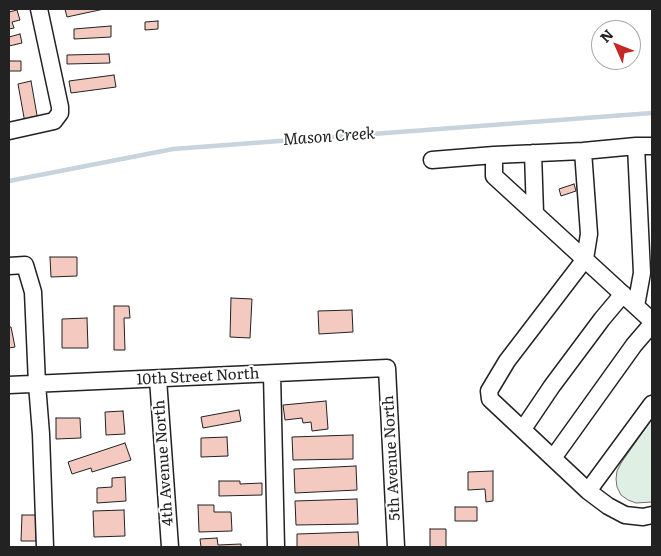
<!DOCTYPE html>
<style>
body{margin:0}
#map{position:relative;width:661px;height:556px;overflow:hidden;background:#fff;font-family:Literata,serif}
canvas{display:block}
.frame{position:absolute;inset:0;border:10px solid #222;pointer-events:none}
.north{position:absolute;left:591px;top:20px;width:50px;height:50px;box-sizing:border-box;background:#fff;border:1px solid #a7a7a7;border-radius:50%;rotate:314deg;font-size:14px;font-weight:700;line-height:20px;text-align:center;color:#222}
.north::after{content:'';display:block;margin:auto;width:18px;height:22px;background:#c62828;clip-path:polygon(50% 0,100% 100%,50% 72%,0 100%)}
</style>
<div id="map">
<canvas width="661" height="556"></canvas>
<div class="frame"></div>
<div class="north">N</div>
</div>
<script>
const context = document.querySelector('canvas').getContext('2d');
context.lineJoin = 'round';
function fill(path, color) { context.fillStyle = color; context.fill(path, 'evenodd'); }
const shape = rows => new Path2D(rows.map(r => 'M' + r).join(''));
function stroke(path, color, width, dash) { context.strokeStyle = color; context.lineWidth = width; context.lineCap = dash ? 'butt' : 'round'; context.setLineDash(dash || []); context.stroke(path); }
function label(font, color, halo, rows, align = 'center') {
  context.font = font + ' Literata,serif'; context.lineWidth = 4; context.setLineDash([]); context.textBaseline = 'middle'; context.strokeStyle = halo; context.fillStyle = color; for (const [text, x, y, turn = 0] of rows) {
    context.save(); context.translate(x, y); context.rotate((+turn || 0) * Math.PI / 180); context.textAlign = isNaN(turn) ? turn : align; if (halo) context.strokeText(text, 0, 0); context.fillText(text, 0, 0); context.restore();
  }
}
const green = shape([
 [652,419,652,502,636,503,628,500,621,495,617,487,616,479,617,471,621,463,652,419]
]);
fill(green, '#e0efe3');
stroke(green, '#6f6f6f', 1);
stroke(shape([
 [9,181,173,149,652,113]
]), '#c7d3dd', 4.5);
const building = shape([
 [65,9,104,9,67,17,65,9],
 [17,10,20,20,12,22,14,28,9,29,9,12,17,10],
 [158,21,158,29,145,30,145,22,158,21],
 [111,26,111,37,74,39,74,29,111,26],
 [20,34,22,43,9,46,9,37,20,34],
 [109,54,110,63,67,64,67,55,109,54],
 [9,61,21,61,21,71,9,71,9,61],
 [114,75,116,87,71,93,69,81,114,75],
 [31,81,38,121,25,123,18,84,31,81],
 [574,184,576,191,561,196,559,189,574,184],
 [50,257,77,257,77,276,51,277,50,257],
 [231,298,252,299,250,338,230,337,231,298],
 [114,306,129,306,130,318,124,318,125,350,114,350,114,306],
 [352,310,353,332,319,334,318,311,352,310],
 [87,318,88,348,62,348,62,319,87,318],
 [9,327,11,327,15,347,9,348,9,327],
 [326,401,328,429,312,431,311,422,303,423,302,418,285,420,283,405,326,401],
 [239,410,241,421,203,428,201,417,239,410],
 [123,411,125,434,106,435,105,412,123,411],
 [56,418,80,418,81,438,56,439,56,418],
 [353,435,353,459,293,460,292,437,353,435],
 [227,437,228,456,201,457,201,438,227,437],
 [125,443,131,460,92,472,91,468,72,474,68,462,125,443],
 [356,466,357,490,295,493,294,469,356,466],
 [493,471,493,501,486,502,485,489,468,490,468,472,493,471],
 [125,477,126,501,97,503,97,488,112,487,112,478,125,477],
 [219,481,240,481,240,484,262,483,262,495,219,496,219,481],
 [357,499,358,524,296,525,295,501,357,499],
 [198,505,214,505,214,512,231,512,232,531,199,532,198,505],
 [455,507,477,507,477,521,455,521,455,507],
 [124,510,125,536,94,537,93,511,124,510],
 [22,515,36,515,36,541,21,541,22,515],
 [430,529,446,529,446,547,430,547,430,529],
 [358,532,359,547,297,547,297,534,358,532],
 [217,538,218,545,241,544,241,547,201,547,200,539,217,538]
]);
fill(building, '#f3c9c0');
stroke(building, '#222', 1);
const minor = shape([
 [9,131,54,121,60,113,60,107,39,9],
 [636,146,642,273,636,306],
 [583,151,589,234,585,259,507,361,489,391,490,399,588,491,608,506,625,515,643,517,652,515],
 [533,153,535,213],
 [494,155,494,176,652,321],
 [432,160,494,155,583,151,636,146,652,146],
 [9,266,25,265,33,292,37,384,41,434,45,547],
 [272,374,276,547],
 [158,379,170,547],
 [9,385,387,368,396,547],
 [523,429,552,386,602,319,623,294],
 [553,458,634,345,652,324],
 [588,491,652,404]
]);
stroke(minor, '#222', 19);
stroke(minor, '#fff', 16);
label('15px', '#222', '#fff', [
 ["10th Street North",198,377,-3],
 ["5th Avenue North",392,458,-93],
 ["4th Avenue North",164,463,-94]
]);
label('italic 16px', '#222', '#fff', [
 ["Mason Creek",329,137,-4]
]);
</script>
